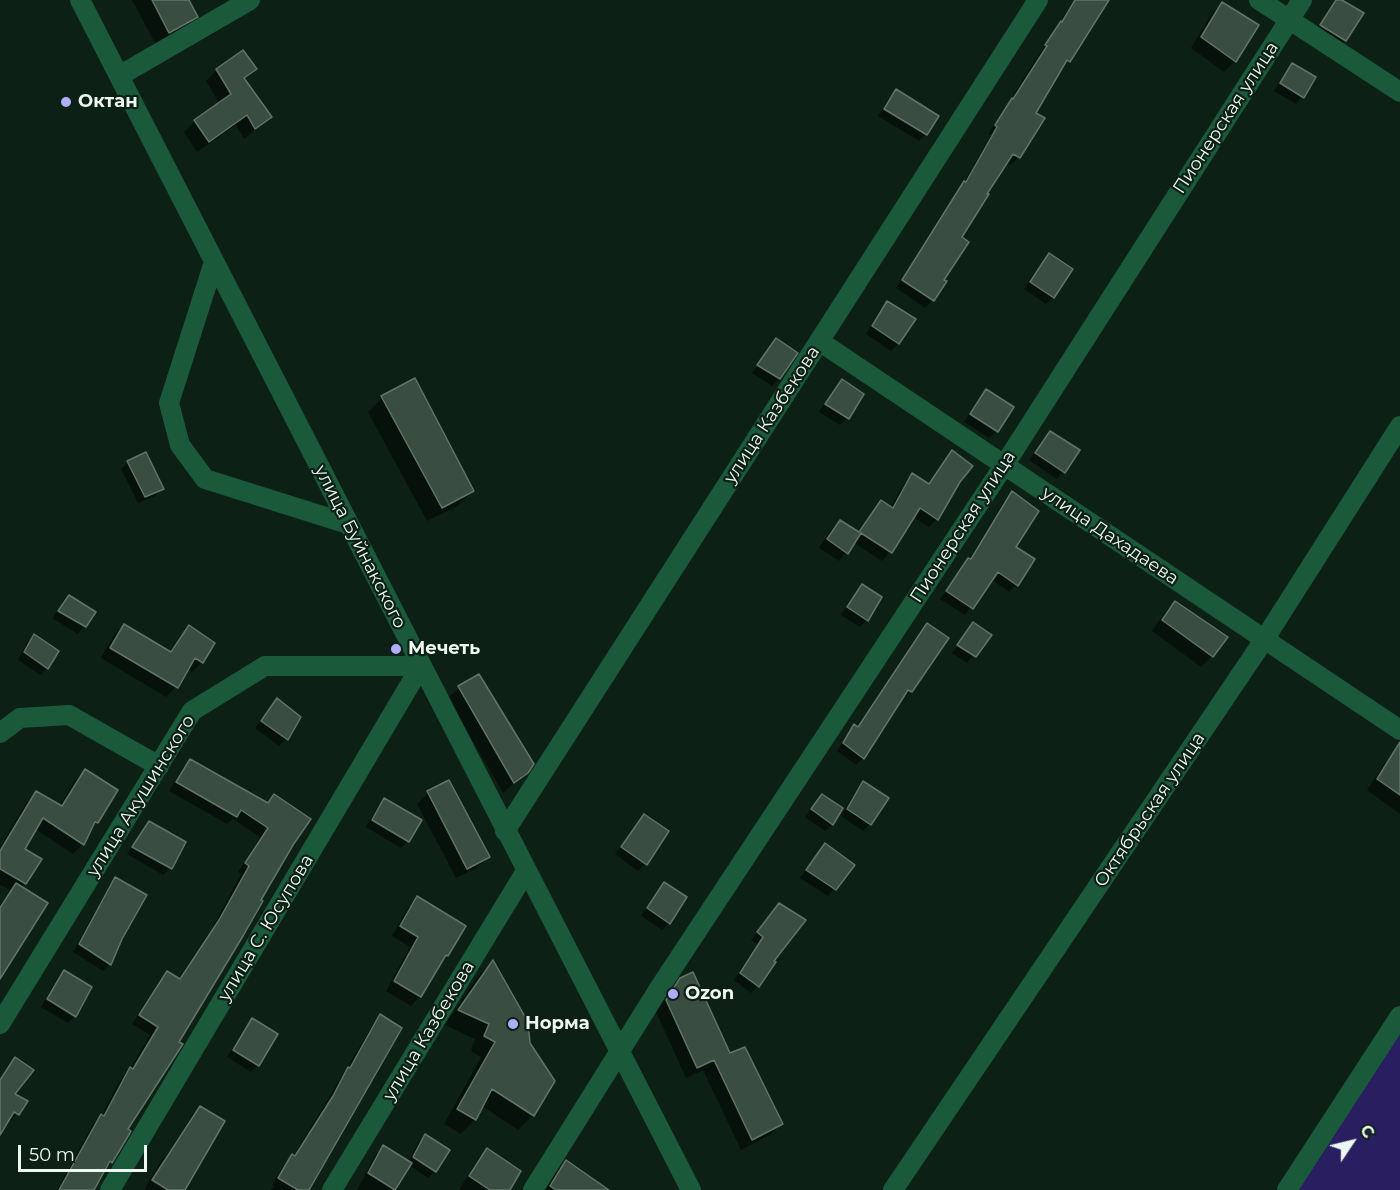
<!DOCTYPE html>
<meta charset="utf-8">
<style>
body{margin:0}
#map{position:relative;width:1400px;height:1190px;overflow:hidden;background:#0d2016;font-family:Montserrat,sans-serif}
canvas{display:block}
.north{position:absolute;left:1322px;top:1112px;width:60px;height:60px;-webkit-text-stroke:4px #0d2016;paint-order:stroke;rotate:55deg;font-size:16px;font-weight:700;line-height:24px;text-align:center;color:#ecf8f1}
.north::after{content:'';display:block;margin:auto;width:21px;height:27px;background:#ecf8f1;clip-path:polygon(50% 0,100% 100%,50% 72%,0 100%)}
.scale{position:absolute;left:18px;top:1145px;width:129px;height:27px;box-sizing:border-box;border:3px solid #ecf8f1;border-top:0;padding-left:8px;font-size:18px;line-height:21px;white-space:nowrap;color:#ecf8f1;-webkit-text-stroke:4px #0d2016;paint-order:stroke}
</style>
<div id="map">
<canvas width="1400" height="1190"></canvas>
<div class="north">С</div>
<div class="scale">50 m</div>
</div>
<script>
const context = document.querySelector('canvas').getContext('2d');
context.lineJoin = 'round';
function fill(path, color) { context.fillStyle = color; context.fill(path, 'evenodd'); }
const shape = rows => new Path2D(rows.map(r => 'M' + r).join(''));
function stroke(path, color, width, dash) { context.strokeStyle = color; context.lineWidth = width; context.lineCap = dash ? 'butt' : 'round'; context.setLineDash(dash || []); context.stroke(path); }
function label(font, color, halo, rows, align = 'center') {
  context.font = font + ' Montserrat,sans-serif'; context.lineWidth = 4.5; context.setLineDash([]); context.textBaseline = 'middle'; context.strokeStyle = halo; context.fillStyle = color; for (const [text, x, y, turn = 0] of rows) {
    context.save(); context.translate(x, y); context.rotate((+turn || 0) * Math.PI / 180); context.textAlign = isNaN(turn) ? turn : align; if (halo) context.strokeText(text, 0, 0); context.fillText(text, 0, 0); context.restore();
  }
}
fill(shape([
 [1400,1009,1400,1190,1284,1190]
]), '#291e60');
fill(shape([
 [132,0,187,0,196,16,182,30,156,45],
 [1074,0,1107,0,1034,113,1043,119,1018,158,1011,165,1006,162,960,238,933,300,925,308,896,288,957,190,963,184,991,135,988,134],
 [1337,0,1339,0,1345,40,1338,47,1314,32],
 [1222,4,1235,61,1224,72,1191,48,1211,15],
 [243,52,255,69,243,80,270,117,244,139,236,125,197,152,184,132,195,121,219,103,206,81,217,70],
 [1292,65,1314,78,1302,97,1296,104,1274,91,1285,72],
 [896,91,926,134,919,141,878,116,889,98],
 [1049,255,1053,297,1046,304,1024,289],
 [887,303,914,320,898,344,891,351,866,334,880,310],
 [776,340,796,353,779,379,772,386,752,373],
 [842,381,862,394,847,418,840,425,819,412,835,388],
 [986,391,1012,408,996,432,989,438,964,422,979,398],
 [382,398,472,491,458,506,427,521,368,412],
 [1050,433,1078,451,1057,479,1029,460],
 [952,452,959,481,937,519,929,527,913,517,890,552,882,561,853,542,839,561,819,548,831,530,840,521,857,532,881,502,890,508,904,484,912,475,927,485,944,461],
 [145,454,162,489,155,496,138,503,121,469,128,462],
 [1012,493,1014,547,1032,560,1016,585,1009,592,991,579,965,615,940,599,962,567,969,560,1005,500],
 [862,586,880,598,867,620,860,627,841,615,855,593],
 [69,596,94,612,78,634,52,618],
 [1175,603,1212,656,1201,667,1152,631,1164,613],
 [973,624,990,635,967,663,952,653],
 [124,625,169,652,179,637,189,627,213,644,202,662,192,672,187,669,176,687,166,697,101,658,114,635],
 [927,625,947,638,911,692,904,698,902,697,863,758,856,765,837,751,848,733,854,726,856,728,920,632],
 [34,636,47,668,40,675,18,660,27,642],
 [459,688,527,772,503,793,448,698],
 [277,700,286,739,279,746,255,728],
 [1394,753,1400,757,1400,814,1367,790,1384,764],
 [190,761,266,804,274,796,291,844,125,1129,111,1162,104,1169,93,1190,57,1190,93,1124,101,1116,122,1077,130,1069,150,1035,132,1024,159,981,167,973,178,979,211,930,241,874,238,872,260,837,233,819,227,824,169,791,182,769],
 [85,771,97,822,90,829,83,844,73,854,35,829,23,849,25,883,21,888,0,976,0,905,10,890,0,885,0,847,26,803,36,793,59,807,75,780],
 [864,783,870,824,863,831,841,816,857,790],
 [428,793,488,857,477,868,456,878,417,804],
 [822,796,841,809,832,825,825,831,805,817],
 [385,800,408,841,401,848,366,827,378,807],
 [644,816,645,864,638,871,615,854],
 [149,823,170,868,163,875,127,854,142,830],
 [819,852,853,865,828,896,800,878],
 [116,879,121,939,110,964,103,971,73,952,109,886],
 [664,884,669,923,662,930,641,916,657,891],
 [418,898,446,955,440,961,420,996,411,1006,386,991,410,947,392,936,408,908],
 [773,912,758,986,751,993,734,980,757,944,751,940],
 [492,962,533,1115,518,1130,482,1106,475,1119,461,1134,444,1124,481,1057,471,1051,475,1039,445,1025,478,976],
 [64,972,75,1016,68,1023,41,1007,57,979],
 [681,979,729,1055,782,1124,771,1134,741,1150,703,1070,686,1078,656,1012,670,991],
 [381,1016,400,1029,329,1156,322,1163,306,1190,271,1190,274,1186,272,1185,285,1163,292,1156,293,1157,374,1023],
 [253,1020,258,1065,251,1072,227,1057,246,1026],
 [15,1059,13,1095,26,1102,11,1121,8,1119,0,1132,0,1079],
 [200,1108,184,1190,144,1190,162,1159,170,1151,192,1115],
 [425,1136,435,1171,428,1178,409,1165,392,1190,357,1190,376,1154,383,1147,408,1162,418,1143],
 [487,1150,508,1190,459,1190,478,1159],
 [566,1162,602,1190,544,1190,555,1173]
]), '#0007');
const building = shape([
 [152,0,189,0,198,17,169,33,152,0],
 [1075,0,1109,0,1070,62,1067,60,1036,113,1045,118,1020,158,1013,154,987,194,989,194,962,237,969,242,944,280,947,281,934,301,902,280,964,181,966,182,997,127,995,125,1012,98,1013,99,1047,46,1045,45,1061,21,1062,22,1075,0],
 [1336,0,1342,0,1364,13,1346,41,1320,25,1336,0],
 [1222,2,1259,25,1236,62,1201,37,1222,2],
 [243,50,257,69,244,78,272,117,255,129,247,115,209,142,194,120,231,94,216,69,243,50],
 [1292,63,1316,77,1304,98,1280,83,1292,63],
 [896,89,939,116,927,135,884,109,896,89],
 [1049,253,1073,269,1054,298,1030,282,1049,253],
 [887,301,916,319,899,344,872,326,887,301],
 [776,338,798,353,780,379,757,365,776,338],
 [415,378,474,491,442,508,381,396,415,378],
 [842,379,864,394,849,419,825,404,842,379],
 [986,389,1014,407,998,432,970,414,986,389],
 [1050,431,1080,450,1065,473,1035,453,1050,431],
 [952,450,973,466,960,482,938,520,920,508,892,553,861,533,848,554,827,539,840,520,859,532,881,500,893,508,912,473,929,484,952,450],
 [146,452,164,489,145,497,127,461,146,452],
 [1012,491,1039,511,1016,547,1035,559,1018,586,998,572,973,609,946,591,968,558,971,559,1012,491],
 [862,584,882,597,868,621,847,607,862,584],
 [69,595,96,612,86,627,58,611,69,595],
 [1175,601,1228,637,1213,657,1162,620,1175,601],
 [973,622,992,635,976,657,957,645,973,622],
 [927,623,949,638,912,692,908,690,864,759,843,743,854,724,858,727,927,623],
 [124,624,171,652,189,625,215,643,203,663,195,658,178,688,110,648,124,624],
 [34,634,59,651,48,669,24,652,34,634],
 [479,674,534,764,528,773,514,783,458,686,479,674],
 [277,698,301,717,288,740,261,721,277,698],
 [1400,742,1400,795,1377,779,1400,742],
 [190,759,268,803,274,794,311,819,293,845,261,900,263,901,243,936,179,1042,183,1044,128,1129,131,1131,130,1133,112,1163,110,1161,94,1190,59,1190,101,1114,104,1116,130,1067,133,1069,158,1027,139,1015,167,971,180,979,219,920,249,866,245,863,268,828,241,810,237,817,176,782,190,759],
 [85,769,118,790,98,823,95,822,84,845,43,818,25,849,42,859,26,884,0,869,0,851,36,791,62,806,85,769],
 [449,780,490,857,467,869,427,791,449,780],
 [863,781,889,798,871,825,847,809,863,781],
 [822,794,843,808,833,825,811,809,822,794],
 [384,798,422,820,409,842,372,820,384,798],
 [644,814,669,831,647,865,621,847,644,814],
 [149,821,186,842,172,869,132,847,149,821],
 [825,843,855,865,836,890,806,870,825,843],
 [115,877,147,895,122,939,111,965,79,944,115,877],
 [664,882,687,897,670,924,647,908,664,882],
 [16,883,48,903,0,979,0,908,16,883],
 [417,896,466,926,448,956,446,955,421,997,394,981,418,937,400,926,417,896],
 [779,903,806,920,774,961,776,962,759,987,740,973,763,937,757,932,779,903],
 [493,960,528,1022,530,1043,555,1081,534,1116,492,1089,476,1120,457,1109,495,1042,484,1036,489,1024,458,1010,493,960],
 [64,970,92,987,76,1017,47,999,64,970],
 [693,972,730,1053,745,1047,783,1124,752,1140,714,1060,697,1068,666,1000,680,978,693,972],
 [380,1014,402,1028,309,1190,298,1190,278,1178,292,1154,295,1156,333,1096,348,1067,350,1068,380,1014],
 [252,1018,278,1034,259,1066,233,1050,252,1018],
 [15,1057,34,1070,15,1094,28,1101,19,1115,14,1112,0,1135,0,1080,15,1057],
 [200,1106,225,1121,185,1190,168,1190,152,1180,200,1106],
 [425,1134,450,1150,436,1172,413,1157,425,1134],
 [383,1145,412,1163,395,1190,368,1173,383,1145],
 [487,1148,521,1171,510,1190,490,1190,469,1176,487,1148],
 [566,1160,609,1190,556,1190,550,1186,566,1160]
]);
fill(building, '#394d41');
stroke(building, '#607568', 1.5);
stroke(shape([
 [80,0,691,1190],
 [1259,0,1400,92],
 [119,76,250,0],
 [214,262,169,403,180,445,205,479,348,524],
 [819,341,1400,730],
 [0,733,20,718,69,715,159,766],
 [505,831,1038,0],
 [0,1024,192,711,265,666,421,666],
 [110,1190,421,666],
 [332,1190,526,871],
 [533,1190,660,987,1005,464,1302,0],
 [893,1190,1264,640,1400,426],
 [1287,1190,1400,1016]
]), '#1a593a', 20);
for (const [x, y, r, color] of [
 [66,102,6,"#b0aefa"],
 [396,649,6,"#b0aefa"],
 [673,994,6,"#b0aefa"],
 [513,1024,6,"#b0aefa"]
]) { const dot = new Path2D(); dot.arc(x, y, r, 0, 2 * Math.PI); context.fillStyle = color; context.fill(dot); stroke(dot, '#0d2016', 2); }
label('bold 18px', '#ecf8f1', '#0d2016', [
 ["Октан",78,102],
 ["Мечеть",408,649],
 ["Ozon",685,994],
 ["Норма",525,1024]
], 'left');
label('18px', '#ecf8f1', '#0d2016', [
 ["Пионерская улица",1226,118,-57],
 ["улица Казбекова",772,415,-57],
 ["Пионерская улица",963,527,-57],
 ["улица Дахадаева",1110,536,34],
 ["улица Буйнакского",360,547,63],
 ["улица Акушинского",141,796,-58],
 ["Октябрьская улица",1150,810,-56],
 ["улица С. Юсупова",266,928,-59],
 ["улица Казбекова",429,1031,-59]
]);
</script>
